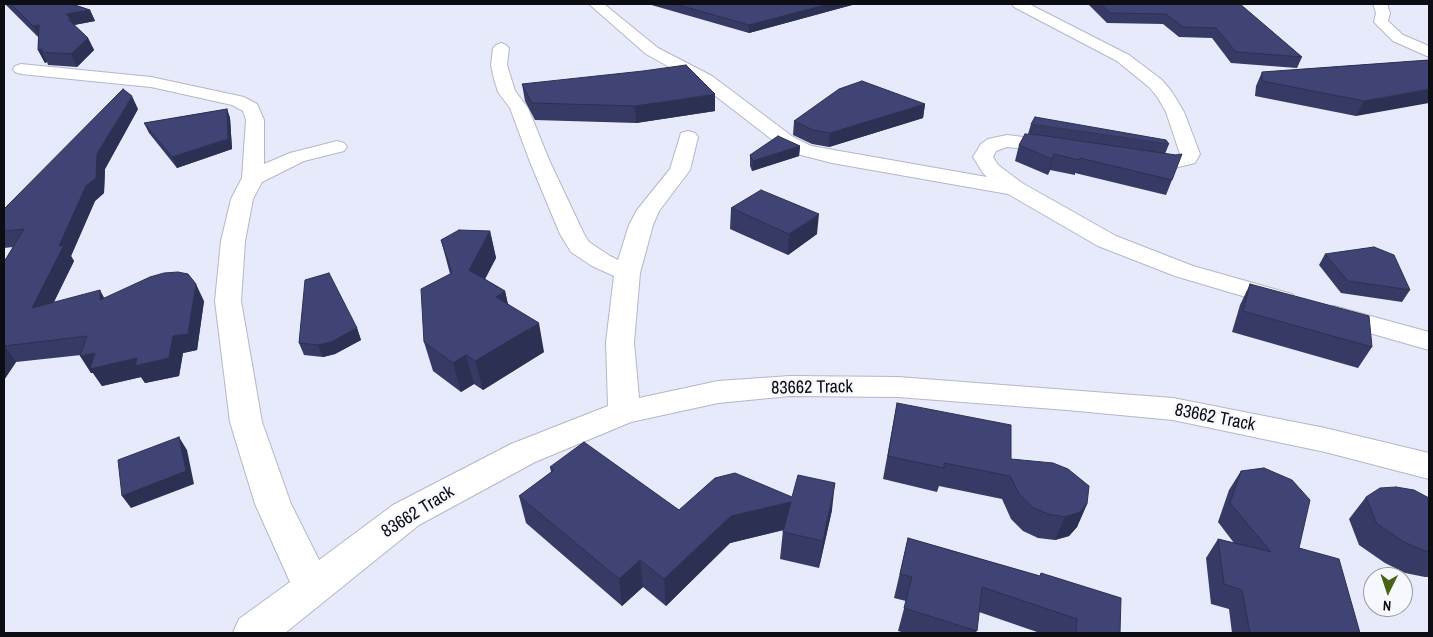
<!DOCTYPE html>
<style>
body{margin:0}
#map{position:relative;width:1433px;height:637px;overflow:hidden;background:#e7eafa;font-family:"Archivo Narrow",sans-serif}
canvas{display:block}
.frame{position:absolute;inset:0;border:5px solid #0d0e13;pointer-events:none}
.north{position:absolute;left:1363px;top:567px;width:50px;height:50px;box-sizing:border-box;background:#f7f8fe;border:1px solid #999aa0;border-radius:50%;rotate:184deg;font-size:14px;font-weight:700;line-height:20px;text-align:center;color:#0d0e13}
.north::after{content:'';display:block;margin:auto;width:18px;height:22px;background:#476315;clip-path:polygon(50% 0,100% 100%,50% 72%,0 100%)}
</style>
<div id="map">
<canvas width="1433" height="637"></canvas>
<div class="frame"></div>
<div class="north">N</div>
</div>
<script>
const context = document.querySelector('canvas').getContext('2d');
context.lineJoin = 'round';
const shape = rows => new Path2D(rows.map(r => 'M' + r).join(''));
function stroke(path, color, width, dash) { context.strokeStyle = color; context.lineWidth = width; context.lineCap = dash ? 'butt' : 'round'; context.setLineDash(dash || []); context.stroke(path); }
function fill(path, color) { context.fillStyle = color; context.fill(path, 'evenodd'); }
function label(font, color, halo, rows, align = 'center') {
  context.font = font + ' "Archivo Narrow",sans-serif'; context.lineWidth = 5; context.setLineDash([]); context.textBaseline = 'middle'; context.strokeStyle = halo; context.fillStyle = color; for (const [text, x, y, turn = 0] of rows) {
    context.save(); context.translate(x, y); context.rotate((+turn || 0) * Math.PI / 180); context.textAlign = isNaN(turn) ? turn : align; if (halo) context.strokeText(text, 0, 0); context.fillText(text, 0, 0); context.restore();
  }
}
const street = shape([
 [589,4,604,4,658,48,712,76,793,137,811,146,987,177,983,173,973,157,981,144,988,139,1007,135,1064,142,1067,146,1064,150,1057,152,1007,147,996,151,993,157,998,165,1022,183,1116,236,1193,266,1292,294,1296,300,1292,306,1283,308,1175,276,1098,246,1008,194,832,163,797,154,779,145,700,84,646,54,589,4],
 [1012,4,1029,4,1129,55,1162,80,1172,92,1184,112,1200,154,1195,163,1170,169,1135,164,1132,160,1135,156,1142,154,1170,157,1180,154,1166,112,1158,98,1150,88,1117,61,1014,7,1012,4],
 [1373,4,1387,4,1390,13,1388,21,1403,35,1429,46,1429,57,1393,41,1374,22,1376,13,1373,4],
 [501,43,506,45,509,48,507,65,515,91,528,108,550,162,584,234,589,242,610,256,618,260,629,225,637,210,670,169,681,133,688,131,695,133,698,137,690,170,659,211,653,225,640,273,634,342,639,398,718,381,790,376,898,377,1173,398,1325,428,1429,453,1429,479,1325,452,1173,420,1067,410,898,397,790,396,718,403,631,422,535,462,419,525,285,633,233,633,239,619,290,582,255,504,230,422,215,301,221,241,231,199,242,178,246,120,243,111,232,105,151,87,21,74,15,72,13,69,15,66,21,64,151,77,244,97,257,104,264,120,264,164,290,153,337,141,344,143,347,147,344,151,304,161,262,182,253,199,245,241,241,301,262,422,291,504,319,560,393,505,511,444,608,406,606,342,614,276,592,266,571,252,560,234,530,162,510,108,498,92,494,79,491,65,493,48,496,45,501,43],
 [1334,306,1429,332,1429,350,1324,320,1320,314,1324,308,1334,306]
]);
stroke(street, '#b4b7c6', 2);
fill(street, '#fff');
fill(shape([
 [5,4,72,4,90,10,95,21,74,25,88,38,94,50,77,67,48,65,47,62,45,63,38,50,38,37],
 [648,4,852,4,852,5,749,33],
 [1088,4,1240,4,1302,57,1297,68,1231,63,1212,38,1179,37,1163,24,1107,23],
 [1429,60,1356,116,1255,96,1256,86,1262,72],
 [522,84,715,111,636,123,535,120,525,101],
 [925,104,923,118,829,147,812,144,793,135,794,121],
 [138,109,105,169,104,193,95,201,71,256,74,261,54,302,104,298,204,301,197,350,183,353,179,376,145,383,141,377,102,386,93,373,91,373,81,355,16,362,4,380,4,262,13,247,4,248,4,209],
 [227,109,230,118,232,149,177,168,149,133,144,123],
 [1031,124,1169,144,1165,154,1172,180,1166,195,1075,173,1075,175,1050,170,1048,175,1015,161,1019,145,1034,135,1028,134],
 [800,146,799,156,752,171,750,166,750,155],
 [731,208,817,234,788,255,730,229],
 [490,231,496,258,485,279,505,291,508,304,544,352,483,390,474,384,461,392,433,371,424,342,450,274,441,240],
 [1325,254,1410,290,1402,302,1341,293,1319,265],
 [1250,284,1372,347,1358,368,1232,332,1240,305],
 [357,328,361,340,335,354,323,357,304,355,299,343],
 [897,403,1011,459,1087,504,1077,527,1069,536,1055,540,1038,538,1023,531,1011,519,1002,499,939,486,937,492,883,479],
 [550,467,679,510,792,497,832,510,819,568,780,559,783,530,730,543,666,606,643,587,622,606,526,523,519,496,551,472],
 [1241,471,1299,548,1360,633,1232,633,1229,609,1211,604,1206,558,1218,539,1234,543,1218,522,1229,490],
 [1366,497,1429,498,1429,577,1425,577,1405,573,1385,563,1359,545,1349,519],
 [908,538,1040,576,1041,573,1120,633,1040,633,979,612,976,633,905,633,898,631,906,601,894,598]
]), '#363a65');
fill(shape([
 [829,4,852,4,852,5,749,33,749,25],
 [90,10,95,21,74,25,74,31,66,14],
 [39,25,40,38,33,26],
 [88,38,94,50,77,67,71,54],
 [42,49,42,52,47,62,45,63,38,50],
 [1429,89,1429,103,1356,116,1364,101],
 [715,94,715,111,636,123,635,106],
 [132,96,138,109,105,169,104,193,95,201,71,256,74,261,43,324,32,308,59,246,97,154],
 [925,104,923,118,829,147,830,133],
 [227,109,230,118,232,149,177,168,172,157],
 [800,146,799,156,752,171,753,161],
 [1054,154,1050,170,1048,175,1052,159],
 [819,214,817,234,788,255,789,234],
 [490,231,496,258,475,298,469,270],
 [196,284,204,301,197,350,183,353,179,376,145,383,141,377,102,386,93,373,91,373,80,356,173,336],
 [100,290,109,307,100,300],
 [505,291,511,320,496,297],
 [539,323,544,352,483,390,475,361],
 [357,328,361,340,335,354,323,357,318,345],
 [4,345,16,362,4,380],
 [466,355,474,384,461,392,453,363],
 [179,437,187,450,194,484,131,508,122,496],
 [835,483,832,510,819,568,823,541],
 [791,502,788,529,730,543,666,606,664,579,731,516],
 [1087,504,1077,527,1069,536,1055,540,1065,517],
 [640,560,643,587,622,606,619,579]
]), '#2c3052');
const building = shape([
 [11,4,72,4,90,10,66,14,71,19,68,19,88,38,71,54,42,52,42,49,38,50,39,25,33,26,11,4],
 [675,4,829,4,749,25,675,4],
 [1101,4,1240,4,1302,57,1236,52,1216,28,1183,27,1166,14,1110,13,1101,4],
 [1429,60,1429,89,1364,101,1262,81,1262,72,1429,60],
 [686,65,715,94,635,106,532,103,522,84,643,71,686,65],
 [862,81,925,104,830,133,813,130,794,121,839,89,862,81],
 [123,89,132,96,97,154,96,178,86,186,59,246,64,245,32,308,100,290,100,300,150,277,164,273,178,272,188,274,196,284,188,334,173,336,169,358,135,366,137,358,90,369,95,353,80,356,87,336,4,346,4,262,24,229,4,231,4,209,123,89],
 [227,109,228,139,172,157,144,123,227,109],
 [1035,117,1166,140,1169,144,1031,124,1035,117],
 [1025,134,1039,135,1176,155,1182,154,1172,180,1080,158,1079,160,1054,154,1052,159,1019,145,1025,134],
 [778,136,800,146,753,161,750,155,778,136],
 [761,190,819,214,789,234,731,208,761,190],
 [459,230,490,231,469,270,505,291,496,297,539,323,475,361,466,355,453,363,424,342,421,289,452,273,441,240,459,230],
 [1374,247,1394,255,1410,290,1348,281,1325,254,1374,247],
 [329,273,357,328,331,342,318,345,299,343,305,280,329,273],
 [1250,284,1369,316,1372,347,1243,311,1250,284],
 [897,403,1011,425,1011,459,1053,463,1068,469,1089,486,1087,504,1080,512,1065,517,1048,514,1032,507,1020,495,1010,476,944,463,944,468,888,456,897,403],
 [179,437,186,471,122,496,118,460,179,437],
 [584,442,679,510,715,478,735,473,792,497,798,475,835,483,823,541,783,532,791,502,731,516,664,579,640,560,619,579,519,496,554,470,550,467,584,442],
 [1264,468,1292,480,1310,500,1299,548,1339,559,1360,633,1250,633,1242,590,1224,584,1218,539,1271,552,1230,503,1241,471,1264,468],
 [1396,487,1414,490,1429,498,1429,552,1425,551,1404,542,1377,524,1366,497,1380,488,1396,487],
 [908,538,1040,576,1041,573,1121,598,1120,633,1076,633,1077,619,982,587,977,631,904,608,912,577,900,574,908,538]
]);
fill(building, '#3f4475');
stroke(building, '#2c3052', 1);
label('18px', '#0d0e13', '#f7f8fe', [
 ["83662 Track",812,388,-1],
 ["83662 Track",1215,418,11],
 ["83662 Track",418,512,-32]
]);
</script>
